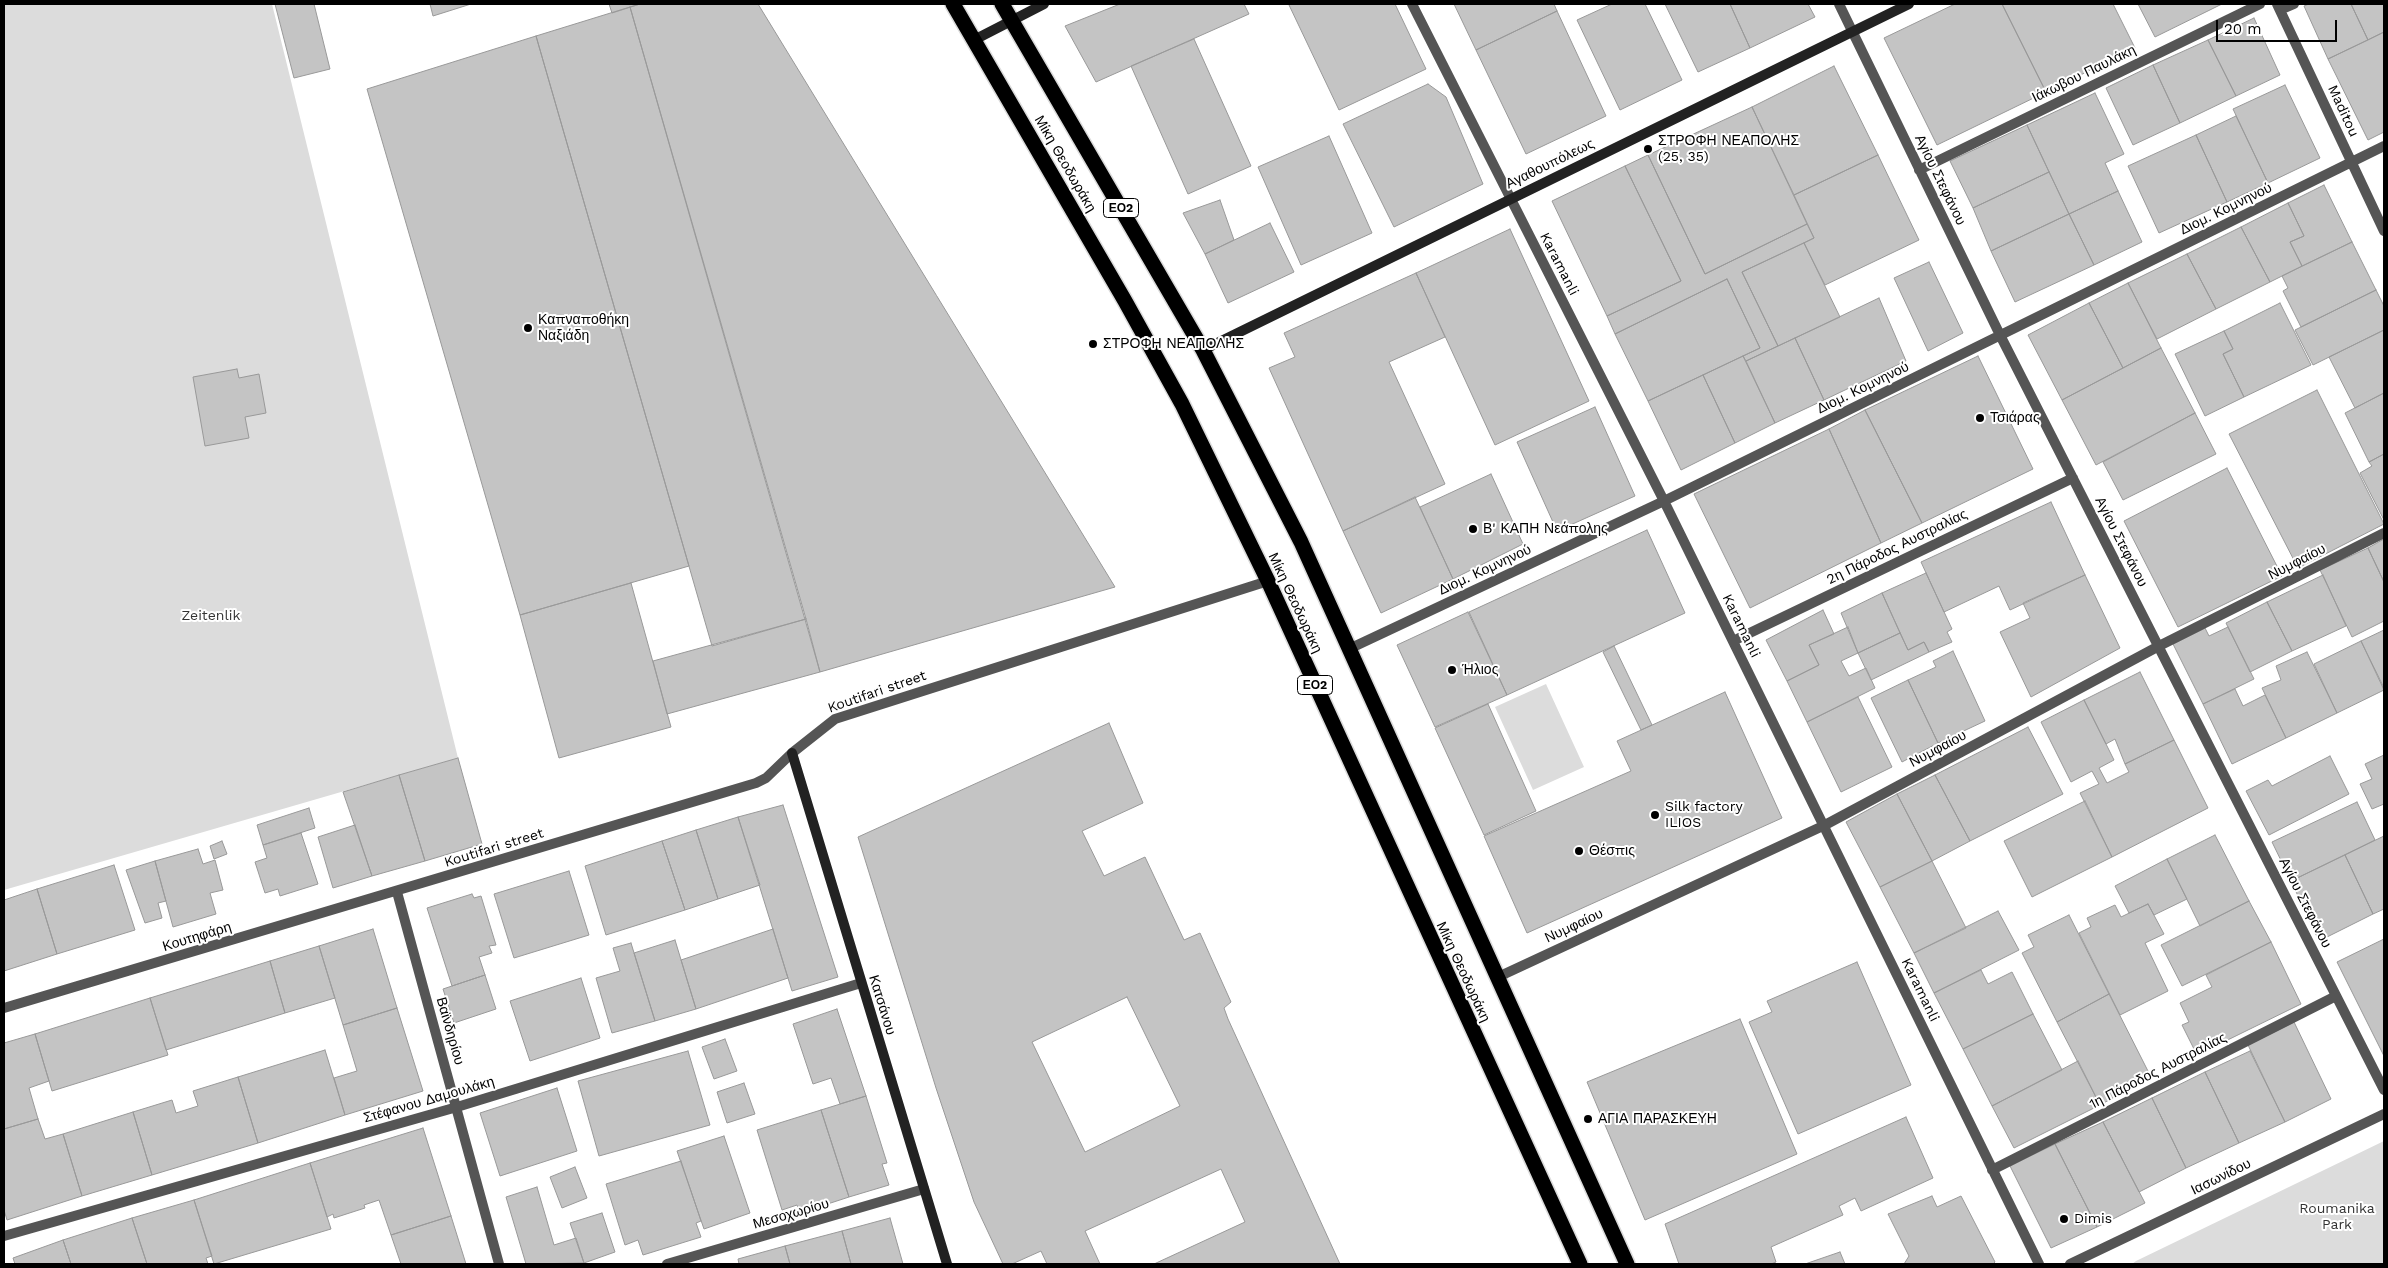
<!DOCTYPE html>
<meta charset="utf-8">
<style>
body{margin:0}
#map{position:relative;width:2388px;height:1268px;overflow:hidden;background:#fff;font-family:"Work Sans",sans-serif}
canvas{display:block}
.frame{position:absolute;inset:0;border:5px solid #000;pointer-events:none}
.scale{position:absolute;left:2216px;top:20px;width:121px;height:22px;box-sizing:border-box;border:2px solid #000;border-top:0;padding-left:6px;font-size:15px;line-height:18px;white-space:nowrap;color:#000;-webkit-text-stroke:4px #fff;paint-order:stroke}
</style>
<div id="map">
<canvas width="2388" height="1268"></canvas>
<div class="frame"></div>
<div class="scale">20 m</div>
</div>
<script>
const context = document.querySelector('canvas').getContext('2d');
context.lineJoin = 'round';
function fill(path, color) { context.fillStyle = color; context.fill(path, 'evenodd'); }
const shape = rows => new Path2D(rows.map(r => 'M' + r).join(''));
function stroke(path, color, width, dash) { context.strokeStyle = color; context.lineWidth = width; context.lineCap = dash ? 'butt' : 'round'; context.setLineDash(dash || []); context.stroke(path); }
function label(font, color, halo, rows, align = 'center') {
  context.font = font + ' "Work Sans",sans-serif'; context.lineWidth = 4; context.setLineDash([]); context.textBaseline = 'middle'; context.strokeStyle = halo; context.fillStyle = color; for (const [text, x, y, turn = 0] of rows) {
    context.save(); context.translate(x, y); context.rotate((+turn || 0) * Math.PI / 180); context.textAlign = isNaN(turn) ? turn : align; if (halo) context.strokeText(text, 0, 0); context.fillText(text, 0, 0); context.restore();
  }
}
fill(shape([
 [4,4,272,4,458,758,4,890],
 [1546,684,1584,767,1533,790,1495,707],
 [2384,1141,2384,1264,2132,1264,2136,1261]
]), '#dcdcdc');
const building = shape([
 [275,4,314,4,330,69,294,78,275,4],
 [430,4,471,4,433,16,430,4],
 [609,4,640,4,612,13,609,4],
 [640,4,758,4,1115,587,820,672,630,7,640,4],
 [1120,4,1244,4,1249,14,1096,82,1065,26,1120,4],
 [1292,4,1395,4,1426,69,1339,110,1289,5,1292,4],
 [1454,4,1554,4,1557,11,1476,50,1454,4],
 [1612,4,1645,4,1682,80,1620,110,1577,20,1612,4],
 [1665,4,1730,4,1750,48,1698,72,1665,4],
 [1730,4,1808,4,1815,17,1750,48,1730,4],
 [1955,4,2002,4,2046,92,1937,145,1884,38,1955,4],
 [2002,4,2113,4,2135,48,2046,92,2002,4],
 [2138,4,2222,4,2155,37,2138,4],
 [2309,4,2351,4,2368,40,2328,59,2304,6,2309,4],
 [2351,4,2384,4,2384,32,2368,40,2351,4],
 [630,7,806,619,712,646,536,36,630,7],
 [1557,11,1606,116,1526,154,1476,50,1557,11],
 [2254,18,2280,75,2236,96,2208,40,2254,18],
 [2384,32,2384,132,2368,140,2328,59,2384,32],
 [536,36,689,566,520,615,367,89,536,36],
 [1194,39,1251,166,1188,194,1131,66,1194,39],
 [2208,40,2236,96,2180,123,2153,65,2208,40],
 [2153,65,2180,123,2133,145,2106,88,2153,65],
 [1834,66,1878,155,1794,195,1752,107,1834,66],
 [1428,84,1446,97,1483,184,1394,227,1343,124,1428,84],
 [2285,85,2320,158,2268,183,2233,109,2285,85],
 [2095,93,2124,154,2105,163,2118,191,2069,214,2027,125,2095,93],
 [1752,107,1807,224,1705,274,1648,155,1752,107],
 [2236,116,2268,183,2227,202,2196,135,2236,116],
 [2027,125,2049,172,1973,208,1950,161,2027,125],
 [2196,135,2227,202,2159,233,2128,166,2196,135],
 [1329,136,1372,233,1301,265,1258,167,1329,136],
 [1648,155,1705,274,1807,224,1814,238,1742,272,1778,346,1746,361,1743,356,1760,348,1727,279,1615,334,1607,316,1681,281,1625,166,1648,155],
 [1878,155,1919,240,1825,285,1804,243,1814,238,1794,195,1878,155],
 [1625,166,1681,281,1607,316,1552,201,1625,166],
 [2049,172,2069,214,1991,251,1973,208,2049,172],
 [2324,185,2352,242,2302,266,2290,242,2304,236,2288,203,2324,185],
 [2118,191,2142,242,2094,265,2069,214,2118,191],
 [1220,200,1234,240,1205,254,1183,213,1220,200],
 [2288,203,2304,236,2290,242,2302,266,2270,282,2241,227,2288,203],
 [2069,214,2094,265,2015,302,1991,251,2069,214],
 [1270,223,1294,272,1228,303,1205,254,1270,223],
 [2241,227,2270,282,2216,309,2187,254,2241,227],
 [1510,229,1589,401,1495,445,1416,273,1510,229],
 [2352,242,2376,290,2301,327,2283,291,2288,288,2282,276,2352,242],
 [1804,243,1840,317,1778,346,1742,272,1804,243],
 [2187,254,2216,309,2157,339,2128,283,2187,254],
 [1929,262,1963,333,1928,351,1894,278,1929,262],
 [1416,273,1445,337,1389,362,1445,484,1343,531,1269,368,1295,357,1284,333,1416,273],
 [1727,279,1760,348,1648,401,1615,334,1727,279],
 [2128,283,2161,348,2123,368,2089,303,2128,283],
 [2376,290,2384,306,2384,330,2313,365,2295,330,2376,290],
 [1879,298,1906,361,1824,400,1795,338,1879,298],
 [2089,303,2123,368,2062,400,2028,335,2089,303],
 [2280,303,2311,365,2244,397,2223,354,2233,349,2224,331,2280,303],
 [2384,330,2384,393,2355,408,2329,357,2384,330],
 [2224,331,2233,349,2223,354,2244,397,2205,416,2175,354,2224,331],
 [1795,338,1824,400,1775,423,1746,361,1795,338],
 [2161,348,2195,413,2096,465,2062,400,2161,348],
 [1743,356,1775,423,1735,443,1703,375,1743,356],
 [1978,356,2033,469,1922,523,1865,410,1978,356],
 [237,369,239,378,259,374,266,413,245,417,249,438,205,446,193,377,237,369],
 [1703,375,1735,443,1681,470,1648,401,1703,375],
 [2317,390,2384,524,2298,568,2229,434,2317,390],
 [2384,393,2384,454,2369,462,2345,413,2384,393],
 [1595,407,1635,496,1557,531,1517,442,1595,407],
 [1865,410,1922,523,1881,543,1829,429,1865,410],
 [2195,413,2216,454,2123,500,2103,462,2195,413],
 [1829,429,1881,543,1750,608,1694,494,1829,429],
 [2384,454,2384,520,2360,473,2372,466,2369,462,2384,454],
 [2227,468,2282,576,2178,627,2124,521,2227,468],
 [1491,474,1523,544,1453,579,1420,507,1491,474],
 [1415,497,1453,579,1381,613,1343,531,1415,497],
 [2051,502,2085,575,2010,610,1999,586,1944,612,1921,562,2051,502],
 [1647,530,1685,613,1507,695,1469,612,1647,530],
 [2384,539,2384,582,2368,548,2384,539],
 [2368,548,2384,582,2384,621,2352,637,2320,570,2368,548],
 [1926,573,1952,629,1947,632,1952,642,1929,652,1924,642,1908,650,1882,593,1926,573],
 [2085,575,2120,648,2031,697,2000,632,2030,618,2023,603,2085,575],
 [2323,575,2346,626,2292,651,2267,602,2323,575],
 [631,583,671,727,559,758,520,615,631,583],
 [1882,593,1900,633,1858,653,1841,613,1882,593],
 [2267,602,2292,651,2250,672,2226,623,2267,602],
 [1823,610,1834,634,1809,645,1819,665,1787,681,1766,640,1823,610],
 [1468,612,1507,695,1435,727,1397,645,1468,612],
 [806,619,820,672,667,714,653,661,806,619],
 [1848,627,1858,653,1841,661,1849,676,1866,668,1875,688,1807,722,1787,681,1819,665,1809,645,1848,627],
 [2228,627,2254,679,2203,704,2173,644,2205,628,2209,636,2228,627],
 [2384,630,2384,688,2361,641,2384,630],
 [1900,633,1908,650,1924,642,1929,652,1871,680,1858,653,1900,633],
 [2361,641,2384,690,2337,713,2314,664,2361,641],
 [1614,646,1652,725,1641,730,1603,652,1614,646],
 [1953,651,1985,721,1938,743,1908,680,1936,667,1933,661,1953,651],
 [2307,652,2337,713,2286,738,2262,688,2281,680,2276,666,2307,652],
 [2140,672,2174,740,2125,764,2115,739,2106,744,2084,700,2140,672],
 [1908,680,1938,743,1902,762,1871,698,1908,680],
 [2235,689,2243,706,2265,695,2286,738,2232,764,2203,704,2235,689],
 [1725,692,1782,818,1527,933,1484,836,1631,771,1617,741,1725,692],
 [1858,697,1892,767,1841,792,1807,722,1858,697],
 [2084,700,2114,760,2099,768,2107,783,2129,772,2125,764,2174,740,2208,808,2112,857,2080,793,2099,784,2092,771,2071,782,2041,722,2084,700],
 [1488,704,1536,811,1484,835,1435,728,1488,704],
 [1109,723,1143,803,1082,831,1104,876,1145,857,1184,940,1200,933,1231,1002,1224,1008,1228,1019,1340,1264,1154,1264,1245,1222,1221,1169,1085,1231,1100,1264,1047,1264,1041,1251,1012,1264,1003,1264,974,1202,936,1088,858,837,1109,723],
 [1127,997,1180,1106,1085,1152,1032,1042,1127,997],
 [2028,727,2063,794,1970,841,1935,775,2028,727],
 [2384,755,2384,804,2372,809,2360,784,2372,779,2365,764,2384,755],
 [2330,756,2349,794,2269,835,2246,791,2268,780,2272,786,2330,756],
 [458,758,482,844,425,861,399,775,458,758],
 [399,775,425,861,372,876,343,792,399,775],
 [1935,775,1970,841,1932,861,1897,794,1935,775],
 [1897,794,1932,861,1880,887,1846,822,1897,794],
 [2085,801,2112,857,2032,897,2004,841,2085,801],
 [2357,802,2375,840,2291,881,2272,842,2357,802],
 [783,805,838,977,792,991,738,817,783,805],
 [309,808,315,828,263,845,257,825,309,808],
 [738,817,760,885,718,899,696,830,738,817],
 [355,825,372,876,333,888,318,837,355,825],
 [696,830,718,899,685,910,662,841,696,830],
 [301,833,318,884,280,896,278,889,265,893,255,862,267,858,263,845,301,833],
 [2215,835,2249,901,2200,926,2167,859,2215,835],
 [2384,836,2384,909,2373,914,2345,855,2384,836],
 [222,841,227,854,214,859,210,846,222,841],
 [662,841,685,910,606,935,585,866,662,841],
 [198,849,203,864,215,860,223,890,210,893,216,914,173,927,155,861,198,849],
 [2345,855,2373,914,2319,941,2291,881,2345,855],
 [2167,859,2187,899,2154,915,2148,904,2129,913,2115,886,2167,859],
 [155,861,166,901,158,903,162,918,145,923,126,870,155,861],
 [1932,861,1966,928,1914,953,1880,887,1932,861],
 [114,865,135,930,57,954,37,889,114,865],
 [569,871,589,935,514,958,494,894,569,871],
 [37,889,57,954,4,971,4,900,37,889],
 [472,894,474,898,481,896,496,945,489,946,492,953,479,957,485,975,452,986,427,908,472,894],
 [2249,901,2271,942,2182,986,2161,945,2249,901],
 [2148,904,2164,934,2145,943,2168,991,2120,1015,2079,933,2091,927,2087,918,2115,905,2121,917,2148,904],
 [1998,911,2019,950,1934,993,1914,953,1998,911],
 [2069,915,2109,994,2057,1022,2022,953,2034,947,2028,935,2069,915],
 [373,929,397,1008,343,1025,319,946,373,929],
 [773,929,788,978,696,1009,681,960,773,929],
 [2384,939,2384,1056,2337,962,2384,939],
 [675,940,696,1009,655,1021,634,953,675,940],
 [2271,942,2301,1004,2197,1055,2182,1025,2189,1022,2180,1003,2212,987,2206,975,2271,942],
 [631,943,655,1021,612,1033,596,978,620,971,613,948,631,943],
 [319,946,335,998,285,1013,270,961,319,946],
 [270,961,285,1013,166,1050,150,998,270,961],
 [1857,962,1911,1085,1798,1134,1749,1022,1772,1012,1767,1001,1857,962],
 [1981,970,1988,984,2012,972,2033,1014,1963,1049,1934,993,1981,970],
 [485,975,496,1009,454,1023,443,989,485,975],
 [581,978,600,1038,530,1061,510,1001,581,978],
 [2109,994,2151,1077,2100,1105,2057,1022,2109,994],
 [150,998,168,1055,52,1091,35,1034,150,998],
 [397,1008,423,1091,345,1115,334,1078,357,1071,343,1025,397,1008],
 [837,1009,866,1096,840,1104,831,1078,813,1084,793,1024,837,1009],
 [2033,1014,2062,1070,1992,1106,1963,1049,2033,1014],
 [1740,1019,1797,1154,1645,1220,1587,1082,1740,1019],
 [2294,1022,2331,1099,2285,1122,2248,1045,2294,1022],
 [35,1034,49,1081,29,1088,38,1119,4,1129,4,1043,35,1034],
 [725,1039,737,1071,714,1079,702,1047,725,1039],
 [325,1050,345,1115,258,1143,238,1077,325,1050],
 [688,1051,710,1125,599,1156,578,1081,688,1051],
 [2250,1051,2285,1122,2239,1143,2205,1072,2250,1051],
 [2078,1061,2100,1105,2014,1148,1992,1106,2078,1061],
 [2205,1072,2239,1143,2186,1168,2152,1098,2205,1072],
 [238,1077,258,1143,152,1175,133,1112,172,1100,176,1113,198,1106,193,1091,238,1077],
 [744,1083,755,1114,727,1123,717,1092,744,1083],
 [557,1088,577,1151,500,1176,480,1113,557,1088],
 [866,1096,887,1163,882,1164,889,1185,849,1197,821,1110,866,1096],
 [2152,1098,2186,1168,2139,1192,2103,1122,2152,1098],
 [821,1110,849,1197,800,1213,797,1205,782,1210,757,1130,821,1110],
 [133,1112,152,1175,82,1196,63,1134,133,1112],
 [1906,1117,1933,1178,1861,1211,1855,1198,1839,1206,1843,1215,1771,1247,1776,1262,1771,1264,1679,1264,1665,1224,1906,1117],
 [38,1119,45,1139,63,1134,82,1196,7,1220,4,1210,4,1129,38,1119],
 [2103,1122,2145,1203,2097,1227,2055,1144,2103,1122],
 [423,1128,451,1216,391,1235,379,1200,364,1205,365,1208,334,1218,333,1214,327,1217,310,1163,423,1128],
 [724,1136,750,1213,704,1229,677,1151,724,1136],
 [2055,1144,2097,1227,2051,1248,2010,1166,2055,1144],
 [681,1161,701,1221,696,1223,701,1237,643,1255,638,1240,625,1245,606,1184,681,1161],
 [310,1163,331,1229,214,1264,194,1200,310,1163],
 [575,1167,587,1198,562,1208,550,1177,575,1167],
 [537,1187,554,1245,576,1238,584,1263,526,1264,506,1197,537,1187],
 [1932,1196,1937,1207,1961,1196,1995,1262,1993,1264,1904,1264,1909,1256,1888,1214,1932,1196],
 [194,1200,212,1256,206,1258,208,1264,147,1264,132,1218,194,1200],
 [602,1213,615,1252,584,1263,570,1223,602,1213],
 [451,1216,466,1264,401,1264,391,1235,451,1216],
 [132,1218,147,1264,71,1264,63,1240,132,1218],
 [890,1218,903,1264,851,1264,842,1231,890,1218],
 [842,1231,851,1264,790,1264,785,1246,842,1231],
 [63,1240,71,1264,15,1264,13,1258,63,1240],
 [785,1246,790,1264,739,1264,738,1259,785,1246],
 [1840,1252,1845,1264,1805,1264,1840,1252]
]);
fill(building, '#c4c4c4');
stroke(building, '#999', 1);
const highway = shape([
 [953,4,1125,301,1182,404,1268,581,1580,1264],
 [1002,4,1203,350,1301,542,1627,1264]
]);
stroke(highway, '#dbdbdb', 18);
stroke(shape([
 [1412,4,1664,501,2039,1264],
 [1839,4,2000,335,2384,1090],
 [2277,4,2384,231],
 [2280,10,2294,4],
 [1919,170,2260,4],
 [1733,641,2073,478],
 [1351,648,1664,501,2384,146],
 [397,892,499,1264],
 [1498,977,1825,825,2159,646,2384,533],
 [4,1008,756,783,766,778,792,753,835,719,1268,581],
 [1992,1170,2336,996],
 [4,1236,457,1107,861,983],
 [667,1264,924,1189],
 [2070,1264,2384,1114]
]), '#555', 10);
stroke(shape([
 [974,40,1044,4],
 [1203,350,1909,4],
 [792,753,947,1264]
]), '#222', 10);
stroke(highway, '#000', 15);
for (const [x, y, r, color] of [
 [1648,149,5,"#000"],
 [528,328,5,"#000"],
 [1093,344,5,"#000"],
 [1980,418,5,"#000"],
 [1473,529,5,"#000"],
 [1452,670,5,"#000"],
 [1655,815,5,"#000"],
 [1579,851,5,"#000"],
 [1588,1119,5,"#000"],
 [2064,1219,5,"#000"]
]) { const dot = new Path2D(); dot.arc(x, y, r, 0, 2 * Math.PI); context.fillStyle = color; context.fill(dot); stroke(dot, '#fff', 2); }
for (const [x, y, w] of [
 [1121,208,35],
 [1315,685,35]
]) { const box = new Path2D(); box.roundRect(x - w / 2, y - 9.5, w, 19, 4); context.fillStyle = '#fff'; context.fill(box); stroke(box, '#000', 1); }
label('bold 12px', '#000', null, [
 ["ΕΟ2",1121,208],
 ["ΕΟ2",1315,685]
]);
label('14px', '#000', '#fff', [
 ["Ιάκωβου Παυλάκη",2084,74,-26],
 ["Maditou",2343,111,65],
 ["Μίκη Θεοδωράκη",1065,164,60],
 ["Αγαθουπόλεως",1550,164,-26],
 ["Αγίου Στεφάνου",1940,180,64],
 ["Διομ. Κομνηνού",2226,209,-26],
 ["Karamanli",1559,264,63],
 ["Διομ. Κομνηνού",1863,388,-26],
 ["Αγίου Στεφάνου",2121,542,63],
 ["2η Πάροδος Αυστραλίας",1897,547,-26],
 ["Νυμφαίου",2297,562,-27],
 ["Διομ. Κομνηνού",1485,570,-25],
 ["Μίκη Θεοδωράκη",1295,603,65],
 ["Karamanli",1741,626,64],
 ["Koutifari street",877,692,-19],
 ["Νυμφαίου",1938,749,-28],
 ["Koutifari street",494,848,-17],
 ["Αγίου Στεφάνου",2305,903,63],
 ["Νυμφαίου",1574,926,-25],
 ["Κουτηφάρη",197,937,-17],
 ["Μίκη Θεοδωράκη",1463,972,65],
 ["Karamanli",1920,990,64],
 ["Κατσάνου",882,1005,73],
 ["Βαϊνδηρίου",450,1031,74],
 ["1η Πάροδος Αυστραλίας",2158,1071,-27],
 ["Στέφανου Δαμουλάκη",429,1100,-16],
 ["Ιασωνίδου",2221,1177,-26],
 ["Μεσοχωρίου",791,1214,-16]
]);
label('14px', '#000', '#fff', [
 ["ΣΤΡΟΦΗ ΝΕΑΠΟΛΗΣ",1658,141],
 ["(25, 35)",1658,157],
 ["Καπναποθήκη",538,320],
 ["Ναξιάδη",538,336],
 ["ΣΤΡΟΦΗ ΝΕΑΠΟΛΗΣ",1103,344],
 ["Τσιάρας",1990,418],
 ["Β' ΚΑΠΗ Νεάπολης",1483,529],
 ["Ήλιος",1462,670],
 ["Silk factory",1665,807],
 ["ILIOS",1665,823],
 ["Θέσπις",1589,851],
 ["ΑΓΙΑ ΠΑΡΑΣΚΕΥΗ",1598,1119],
 ["Dimis",2074,1219]
], 'left');
label('14px', '#333', '#fff', [
 ["Zeitenlik",211,616],
 ["Roumanika",2337,1209],
 ["Park",2337,1225]
]);
</script>
